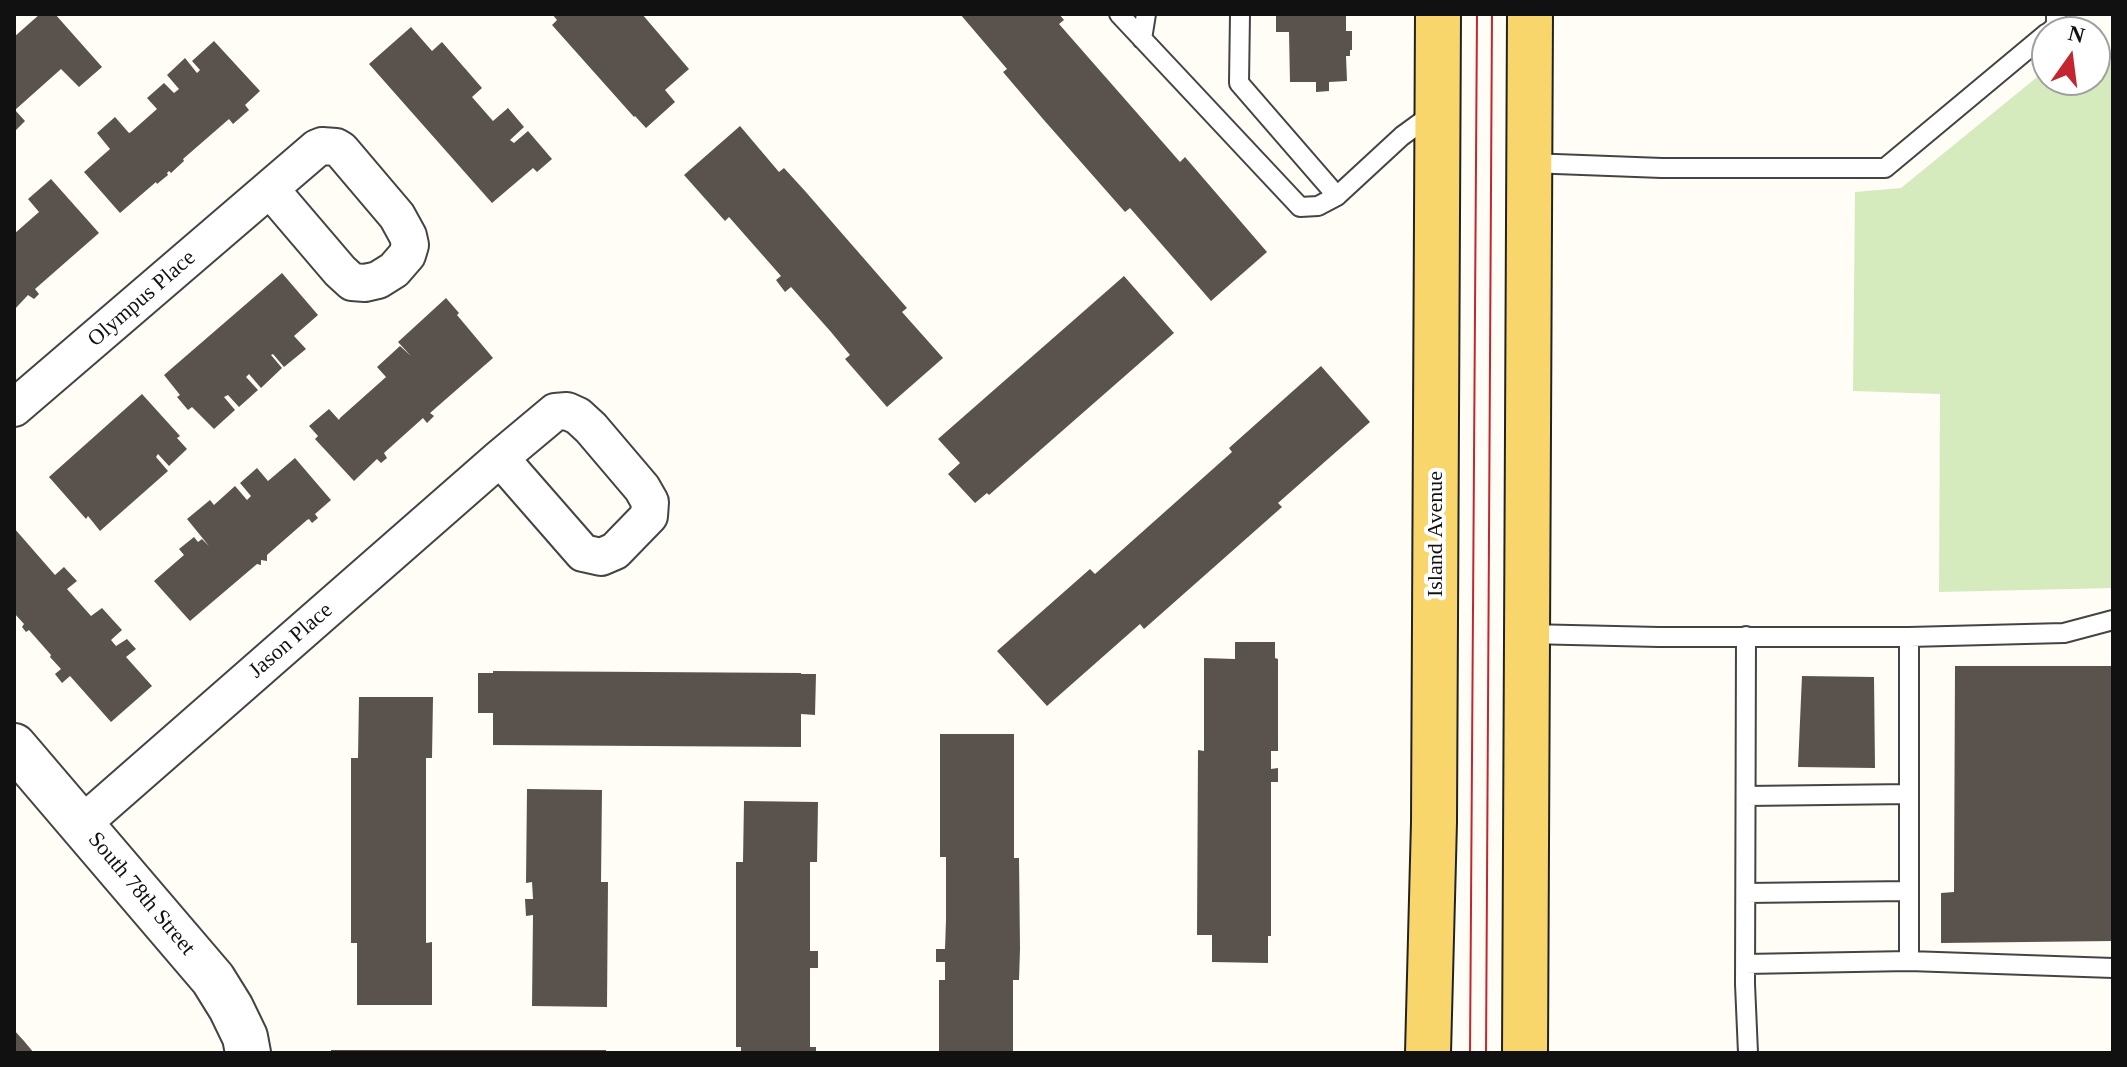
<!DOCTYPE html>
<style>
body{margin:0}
#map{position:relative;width:2127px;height:1067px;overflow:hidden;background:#fffdf5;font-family:Georgia,serif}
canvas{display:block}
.frame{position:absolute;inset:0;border:16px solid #111;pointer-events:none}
.north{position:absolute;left:2031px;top:16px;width:80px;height:80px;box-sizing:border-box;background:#fff;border:2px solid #a0a0a0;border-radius:50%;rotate:14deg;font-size:22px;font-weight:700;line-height:32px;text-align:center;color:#111}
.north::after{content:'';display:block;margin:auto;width:28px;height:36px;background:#c4262e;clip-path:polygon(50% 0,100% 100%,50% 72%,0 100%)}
</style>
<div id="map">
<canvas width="2127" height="1067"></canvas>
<div class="frame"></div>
<div class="north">N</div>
</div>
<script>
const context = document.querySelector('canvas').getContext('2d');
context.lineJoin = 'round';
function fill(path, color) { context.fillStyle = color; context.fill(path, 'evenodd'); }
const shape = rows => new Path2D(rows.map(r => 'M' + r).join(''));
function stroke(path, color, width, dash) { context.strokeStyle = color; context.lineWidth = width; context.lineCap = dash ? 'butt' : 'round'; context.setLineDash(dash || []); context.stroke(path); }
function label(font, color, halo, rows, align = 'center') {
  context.font = font + ' Georgia,serif'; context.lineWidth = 8; context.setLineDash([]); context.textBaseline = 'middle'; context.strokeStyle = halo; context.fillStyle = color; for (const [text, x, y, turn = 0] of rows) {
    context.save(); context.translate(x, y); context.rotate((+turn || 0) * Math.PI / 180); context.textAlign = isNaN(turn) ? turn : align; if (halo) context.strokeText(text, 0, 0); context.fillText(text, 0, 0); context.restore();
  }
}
fill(shape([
 [2113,63,2113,588,1939,592,1940,394,1853,391,1855,192,1901,188,2047,69,2047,80,2095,80,2095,64]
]), '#d5ebbd');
fill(shape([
 [40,14,55,14,102,67,79,87,61,69,15,110,25,121,14,132,14,37],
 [552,14,642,14,689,69,665,90,675,102,646,128,635,116,634,117,552,25,557,20],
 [960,14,1059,14,1064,20,1059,24,1180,162,1185,157,1267,252,1211,301,1130,208,1125,212,1043,119,1003,72,1007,69],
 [1276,14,1346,14,1346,31,1352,31,1352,50,1350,50,1350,56,1346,56,1347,81,1329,82,1329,91,1316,92,1316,82,1290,82,1289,32,1276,32],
 [411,27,432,51,442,42,482,88,472,97,493,121,508,108,524,127,510,140,514,143,528,131,552,159,537,172,533,168,492,203,369,64],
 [214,41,260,91,245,105,249,110,233,124,229,119,183,159,184,161,171,173,169,171,167,173,168,175,157,184,156,182,120,213,84,172,110,149,97,133,115,117,129,133,131,132,157,109,147,98,164,83,174,93,179,89,167,75,185,58,197,73,200,70,192,61],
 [740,126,779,172,784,168,805,191,907,308,902,312,943,358,887,407,845,359,850,355,831,332,791,287,785,292,776,280,781,276,729,217,725,221,684,175],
 [51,179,99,233,35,289,39,294,34,299,28,295,14,310,14,234,39,212,28,199],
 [282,273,318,315,294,336,306,349,284,367,273,354,271,355,282,368,261,388,249,374,246,377,258,390,239,407,228,395,224,397,235,410,214,429,192,407,188,410,177,397,180,395,164,375],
 [1124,276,1174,333,989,495,987,493,975,503,948,474,960,463,938,439],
 [446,298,459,313,457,315,493,358,430,413,434,416,427,423,423,418,384,453,387,458,381,463,377,459,354,481,315,439,318,436,309,426,329,409,339,420,340,418,386,377,377,367,400,346,411,356,398,342],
 [1321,366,1370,422,1278,503,1282,507,1144,629,1140,624,1047,706,997,651,1090,569,1095,574,1232,452,1229,448],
 [142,394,180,436,177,438,187,449,169,466,158,454,156,457,168,471,100,531,88,516,86,519,49,477],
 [295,458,331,500,315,514,318,518,312,523,309,519,307,520,267,555,267,561,261,560,261,565,257,564,190,621,154,581,184,555,179,549,194,537,198,542,202,539,209,546,187,519,210,500,214,505,235,486,247,500,251,496,240,483,257,468,268,481],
 [14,528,55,575,64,567,77,581,67,589,91,616,102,608,122,630,111,640,116,646,127,639,136,649,126,657,152,686,111,722,70,676,62,683,55,674,61,669,50,657,51,655,29,630,26,632,22,627,24,624,14,613],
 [1235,642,1275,642,1275,658,1278,659,1278,751,1271,751,1271,769,1278,768,1278,782,1271,782,1271,936,1268,936,1268,963,1212,962,1212,935,1197,935,1198,750,1204,751,1204,658,1235,659],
 [1955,666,2113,666,2113,941,1941,943,1941,893,1954,892],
 [493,671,801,673,801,674,816,674,815,715,801,714,801,747,493,745,493,713,478,713,478,673,493,673],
 [1802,676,1874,677,1875,768,1798,767],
 [359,697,433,697,432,758,426,758,426,943,432,942,432,1005,357,1005,357,943,351,943,351,758,358,758],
 [940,734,1014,734,1014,858,1019,858,1020,949,1019,980,1013,980,1013,1053,939,1053,939,980,945,980,945,962,936,962,936,949,945,949,946,920,946,857,940,857],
 [527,789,602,790,601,882,608,882,607,1007,532,1006,533,915,526,916,525,899,533,899,532,882,526,883],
 [744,801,818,802,817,862,810,862,810,951,818,951,818,968,810,968,810,1047,816,1047,816,1053,741,1053,741,1047,736,1047,736,862,743,862],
 [14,1030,24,1041,34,1053,14,1053],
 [331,1050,606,1050,606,1053,331,1053]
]), '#5a524d');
const service = shape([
 [1119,14,1300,207,1318,206,1337,196],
 [1240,14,1239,83,1337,196,1402,136,1435,112],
 [2049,32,2056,26,2056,14],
 [1142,39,1146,14],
 [1529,163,1662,168,1885,168,2047,33],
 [1527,634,1659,637,1909,637,1909,961,2113,968],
 [1746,636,1745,984,1748,1053],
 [1909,637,2064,633,2113,620],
 [1746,796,1909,794],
 [1746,893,1908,891],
 [1745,964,1909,961]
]);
const minor = shape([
 [14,408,317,148,322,146,336,147,341,150,397,216,408,236,410,245,407,255,394,270,378,280,365,283,352,282,340,271,270,189],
 [82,824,500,458,555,412,567,411,578,416,591,428,642,488,650,502,649,516,615,551,601,557,583,553,500,458]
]);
const tertiary = shape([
 [14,746,213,979,231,1008,245,1037,248,1053]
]);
const primary = shape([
 [1428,1053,1434,822,1438,14],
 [1525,1053,1530,14]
]);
stroke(service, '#444', 22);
stroke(minor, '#444', 40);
stroke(tertiary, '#444', 48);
stroke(primary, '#222', 48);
stroke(service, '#fff', 18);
stroke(minor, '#fff', 36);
stroke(tertiary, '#fff', 44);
stroke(primary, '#f9d66b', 44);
stroke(shape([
 [1470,1053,1477,14],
 [1486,1053,1492,14]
]), '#c4262e', 2);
label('22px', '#111', '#fff', [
 ["Olympus Place",142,299,-41],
 ["Island Avenue",1436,534,-90],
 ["Jason Place",291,641,-41],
 ["South 78th Street",141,894,50]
]);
</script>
